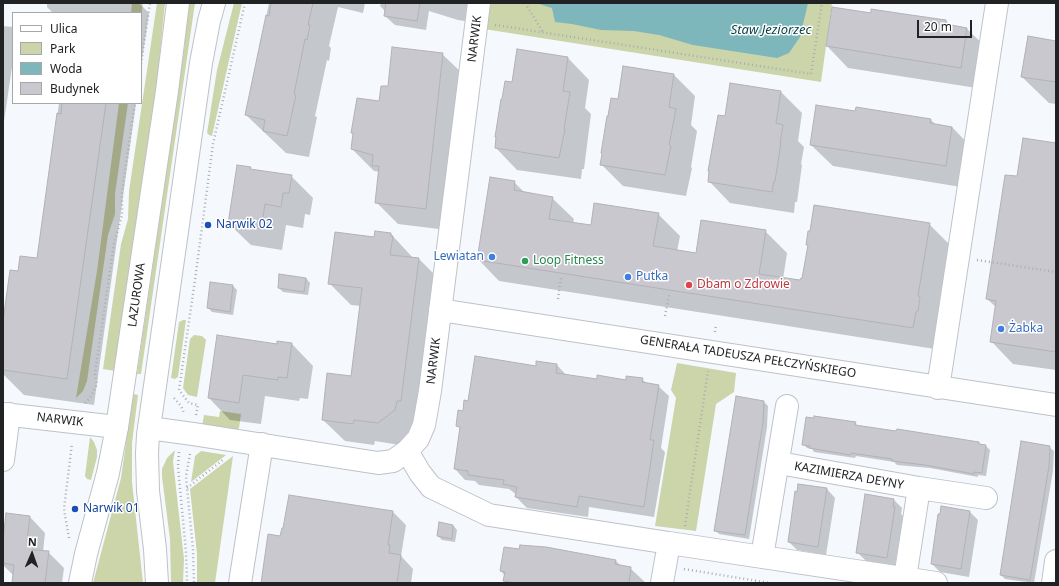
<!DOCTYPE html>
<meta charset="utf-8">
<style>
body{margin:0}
#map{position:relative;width:1059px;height:586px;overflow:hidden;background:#f5f9fe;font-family:"Noto Sans",sans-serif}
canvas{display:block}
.frame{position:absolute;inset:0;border:4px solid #202224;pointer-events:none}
.legend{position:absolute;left:12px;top:12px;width:130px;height:92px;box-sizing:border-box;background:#fff;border:1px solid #a6a7a7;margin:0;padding:5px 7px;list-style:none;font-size:12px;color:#202224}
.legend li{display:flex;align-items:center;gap:8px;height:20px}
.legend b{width:20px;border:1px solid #a6a7a7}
.north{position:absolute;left:12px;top:534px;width:40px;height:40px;-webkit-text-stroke:3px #fff;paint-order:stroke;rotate:2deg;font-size:11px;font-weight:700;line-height:16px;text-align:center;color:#202224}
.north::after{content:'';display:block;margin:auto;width:14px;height:18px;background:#202224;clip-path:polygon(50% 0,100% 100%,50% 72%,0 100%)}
.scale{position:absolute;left:917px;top:20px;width:55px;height:18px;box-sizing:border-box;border:2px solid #202224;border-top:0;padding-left:5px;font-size:12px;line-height:14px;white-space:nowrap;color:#202224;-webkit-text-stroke:3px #fff;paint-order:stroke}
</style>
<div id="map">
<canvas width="1059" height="586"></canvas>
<div class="frame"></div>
<ul class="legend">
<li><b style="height:5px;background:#fff"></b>Ulica</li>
<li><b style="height:11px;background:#ccd4a9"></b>Park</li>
<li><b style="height:11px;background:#7db6bb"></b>Woda</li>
<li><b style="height:11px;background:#c9c8ce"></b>Budynek</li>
</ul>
<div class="north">N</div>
<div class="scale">20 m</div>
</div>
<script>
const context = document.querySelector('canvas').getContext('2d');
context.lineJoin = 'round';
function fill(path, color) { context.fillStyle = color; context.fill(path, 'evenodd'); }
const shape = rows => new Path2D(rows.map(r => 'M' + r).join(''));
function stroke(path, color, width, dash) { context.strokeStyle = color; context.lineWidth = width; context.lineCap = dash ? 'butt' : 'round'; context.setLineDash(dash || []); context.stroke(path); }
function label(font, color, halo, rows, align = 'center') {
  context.font = font + ' "Noto Sans",sans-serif'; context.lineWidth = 3; context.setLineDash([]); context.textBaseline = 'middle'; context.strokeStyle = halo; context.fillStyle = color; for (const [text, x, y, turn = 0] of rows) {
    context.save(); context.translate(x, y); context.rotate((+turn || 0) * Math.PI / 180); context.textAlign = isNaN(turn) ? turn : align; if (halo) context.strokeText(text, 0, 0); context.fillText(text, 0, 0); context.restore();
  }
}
fill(shape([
 [132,3,143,3,141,17,141,13,131,13],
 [157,3,165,3,157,83,115,371,103,369,121,244,128,219,129,191],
 [189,3,195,3,141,374,137,374,184,50],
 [234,3,242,3,212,136,209,135,207,133,217,70],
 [487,3,832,3,821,82,484,29],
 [119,103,128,103,115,194,115,214,108,235,87,381,83,391,76,398,97,271],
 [183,320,186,320,178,377,175,379,171,378,179,322],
 [194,335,202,336,206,340,197,397,188,395,183,388,190,339],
 [677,363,736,373,734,392,716,404,696,531,655,526,676,398,671,390],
 [133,394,138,395,132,443,132,482,143,583,93,583,121,478],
 [220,411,241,414,239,428,234,432,202,427,204,415,219,417],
 [90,437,94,442,97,450,97,457,91,480,87,479,85,476],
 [175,450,173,461,184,559,183,583,171,583,170,539,162,477,162,469,167,458],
 [201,451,226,455,191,482,195,456],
 [233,456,215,583,197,583,197,554,190,489]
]), '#ccd4a9');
fill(shape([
 [536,3,808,3,800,37,789,53,777,58,693,45,659,35,634,31,601,30,572,24,555,22,552,8]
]), '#7db6bb');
fill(shape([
 [47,3,139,3,149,13,141,67,141,13,53,13,47,7],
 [269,3,365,3,363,13,338,7,329,46,331,48,329,61,327,60,315,116,317,117,309,157,286,153,246,115],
 [381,3,470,3,472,22,458,20,429,11,426,30,395,25,385,16,386,12,380,6],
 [872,14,946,21,951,26,967,29,989,50,983,89,848,68,827,46],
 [3,26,13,27,13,60,3,128],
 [1056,42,1056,104,1049,103,1022,77],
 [442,54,464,75,447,230,398,224,376,202,380,172,374,171,352,149,354,134,353,133,380,102],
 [568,58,589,80,585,108,591,114,584,169,582,169,581,179,517,170,496,148,513,83],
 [674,75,695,96,691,125,697,131,691,167,692,168,686,196,623,186,601,164,619,100],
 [781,92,802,113,798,141,804,147,801,164,802,165,797,202,795,202,794,213,730,203,709,181],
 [59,103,136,103,94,405,24,395,3,374,3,331,19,272,38,259],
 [856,112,931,120,936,125,952,127,973,149,967,188,833,166,811,145],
 [1056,144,1056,370,1013,364,991,341,996,307,987,299,1018,177],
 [250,168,253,171,291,176,313,198,310,215,305,214,303,228,286,225,282,250,251,245,229,224],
 [514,182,525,193,552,198,574,219,573,223,592,226,658,214,680,236,677,251,697,254,765,231,787,253,783,279,801,282,803,280,808,246,807,244,929,224,951,246,935,349,499,281,478,259],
 [391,234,414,259,419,259,441,281,422,422,400,445,375,441,374,445,345,441,323,420,352,377,361,306,351,305,329,283,375,238],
 [306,278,310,283,308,295,283,292,279,288],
 [211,283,233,286,237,290,233,315,212,312,208,308],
 [292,344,313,366,308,399,300,398,299,401,265,396,261,424,230,420,209,398,277,345],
 [557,365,567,376,598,381,642,379,647,384,658,386,669,396,661,448,665,452,654,517,589,507,588,517,527,508,516,497,517,495,509,489,479,485,475,481,465,480,455,469,461,429,457,426,469,402,536,367],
 [764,402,768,406,767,427,749,539,719,534,715,530],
 [855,423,858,426,979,443,981,445,986,446,990,450,986,476,978,475,978,477,930,468,897,465,894,462,856,456,855,458,814,452,812,449,807,448,803,444],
 [1049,447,1054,451,1053,471,1034,583,1005,579,1001,575],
 [799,485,827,489,835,498,826,555,797,550,789,542],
 [289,496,393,512,406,525,401,556,413,569,411,583,262,583,284,530],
 [894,500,902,508,901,514,903,516,895,566,866,561,857,552],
 [970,512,978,520,969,577,940,572,932,564],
 [30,517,45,533,43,552,48,552,64,568,62,583,13,583,14,576,3,565,3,548],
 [439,523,453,525,457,530,455,542,442,540,438,536],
 [616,561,621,566,630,568,646,583,507,583,505,581,505,576,501,571]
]), '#0003');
const building = shape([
 [271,3,313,3,308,25,310,25,307,40,305,39,294,94,296,95,287,136,263,131,265,120,245,115,266,15,269,16,271,3],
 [386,3,420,3,417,21,384,16,386,3],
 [832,7,871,13,871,9,904,14,946,20,946,24,967,28,961,68,826,46,832,7],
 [1028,36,1056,41,1056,82,1021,77,1028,36],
 [392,47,443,53,426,209,375,203,379,166,372,166,373,155,351,149,353,133,351,133,357,98,379,101,381,86,388,86,392,47],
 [517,49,568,57,563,91,570,92,564,129,565,129,559,158,495,148,496,137,495,137,501,99,502,99,505,81,512,82,517,49],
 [623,66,674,74,669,107,676,109,669,145,671,146,665,175,600,165,602,154,601,153,607,116,608,116,611,98,618,99,623,66],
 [730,83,781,91,776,123,783,125,780,143,781,143,775,181,774,181,772,192,708,182,709,171,708,171,718,115,725,116,730,83],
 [62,103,106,103,67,379,3,370,3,321,10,270,18,271,20,256,37,258,57,113,61,114,62,103],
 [816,105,855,111,856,107,931,119,930,123,952,127,946,166,810,145,816,105],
 [1023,138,1056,143,1056,352,990,342,996,301,986,299,1005,175,1017,176,1023,138],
 [237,165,251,167,250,169,292,175,289,193,283,193,281,207,265,204,261,229,228,224,237,165],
 [490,177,515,181,514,190,553,197,549,219,591,225,594,203,659,213,653,246,696,253,701,220,766,230,759,274,800,280,801,278,802,278,808,245,806,245,808,231,810,231,814,205,930,223,918,296,920,297,918,311,916,312,913,328,477,260,490,177],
 [375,231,391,233,391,236,393,236,390,255,419,258,401,401,397,401,395,410,378,423,354,420,353,424,322,420,327,373,351,376,362,288,328,284,335,232,374,237,375,231],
 [279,274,306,278,304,292,278,288,279,274],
 [210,282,233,285,230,312,207,308,210,282],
 [217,335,277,344,277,341,292,343,287,378,278,377,278,380,243,375,239,403,208,398,217,335],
 [475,356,536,366,536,361,557,364,556,373,597,379,597,375,626,380,626,376,643,378,642,382,659,385,650,440,654,440,644,507,579,496,577,507,515,497,517,487,503,484,504,480,468,475,468,471,454,469,460,427,456,426,458,410,463,411,464,400,468,401,475,356],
 [736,396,764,401,763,422,745,535,714,531,736,396],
 [814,416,856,422,855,425,896,431,897,429,979,442,979,444,986,445,982,473,974,472,974,474,925,465,892,461,892,459,851,453,850,455,809,448,810,446,802,445,806,417,814,418,814,416],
 [1021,441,1050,446,1049,466,1030,580,1000,575,1021,441],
 [798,484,827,488,818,547,788,542,795,491,797,492,798,484],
 [865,494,894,499,893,507,895,507,887,558,856,553,865,494],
 [289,495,393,511,388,545,390,545,389,553,401,555,397,583,261,583,268,534,280,536,282,528,283,528,289,495],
 [941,506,970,511,961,569,931,564,938,514,940,514,941,506],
 [6,513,30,516,27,541,34,550,49,551,45,583,12,583,14,565,3,563,3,540,6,513],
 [439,522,453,525,452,539,437,536,439,522],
 [520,545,546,547,616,560,615,564,631,567,629,583,516,583,503,581,505,572,500,571,504,547,519,549,520,545]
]);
fill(building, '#c9c8ce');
stroke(building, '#b2b1b7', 1);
const minor = shape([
 [440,310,1056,405],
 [938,388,997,3],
 [3,414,117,427],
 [149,428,193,434,378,463,393,461,407,451,418,439,424,425,430,391,479,3],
 [407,451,420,473,431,487,489,515,669,543,662,583],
 [3,460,9,414],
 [779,463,919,488,986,498],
 [669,543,936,583],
 [762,557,787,406],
 [905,578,919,488],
 [240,583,262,444],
 [1053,583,1056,561]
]);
const major = shape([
 [80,583,86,554,108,473,117,427,167,91,178,3],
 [157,583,155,549,148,491,147,453,148,435,201,63,209,21,214,3]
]);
stroke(minor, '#bec2c7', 24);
stroke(major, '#bec2c7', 24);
stroke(shape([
 [525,3,543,32],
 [495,25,811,74,822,3],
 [141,64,150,3],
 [977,260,1056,272],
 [558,299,561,278],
 [665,316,669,295],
 [715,332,716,325],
 [174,398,181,406,184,413],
 [85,403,90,398,97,384,95,374,114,244,122,215,122,192,135,103],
 [196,415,198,405,189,403,179,390,195,280,213,144,245,3],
 [179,452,178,467,186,552,187,583],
 [190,454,186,476,187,488,193,549,194,583],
 [187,488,224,459],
 [685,526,708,371],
 [69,538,64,509,72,443],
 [684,569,770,583]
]), '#aaadb1', 2.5, [1, 3]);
stroke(minor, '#fff', 22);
stroke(major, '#fff', 22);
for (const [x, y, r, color] of [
 [208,225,4,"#1a4fb4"],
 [492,257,4,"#3f7fe0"],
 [525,261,4,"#2e9e5b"],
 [628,277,4,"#3f7fe0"],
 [689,285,4,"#e0444e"],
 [1001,329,4,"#3f7fe0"],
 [75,509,4,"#1a4fb4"]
]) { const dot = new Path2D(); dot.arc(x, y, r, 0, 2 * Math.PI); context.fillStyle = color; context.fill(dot); stroke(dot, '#fff', 1.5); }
label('12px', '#202224', '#fff', [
 ["NARWIK",475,39,-83],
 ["LAZUROWA",137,295,-82],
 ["GENERAŁA TADEUSZA PEŁCZYŃSKIEGO",748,357,9],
 ["NARWIK",434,361,-83],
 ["NARWIK",60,420,7],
 ["KAZIMIERZA DEYNY",849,476,10]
]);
label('12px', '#164399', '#fff', [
 ["Narwik 02",216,225],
 ["Narwik 01",83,509]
], 'left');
label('12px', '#366cbe', '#fff', [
 ["Lewiatan",484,257,"right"],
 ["Putka",636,277],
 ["Żabka",1009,329]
], 'left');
label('12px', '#27864d', '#fff', [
 ["Loop Fitness",533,261]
], 'left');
label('12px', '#be3a42', '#fff', [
 ["Dbam o Zdrowie",697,285]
], 'left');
label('italic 13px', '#0e4347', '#fff', [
 ["Staw Jeziorzec",771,30]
]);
</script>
